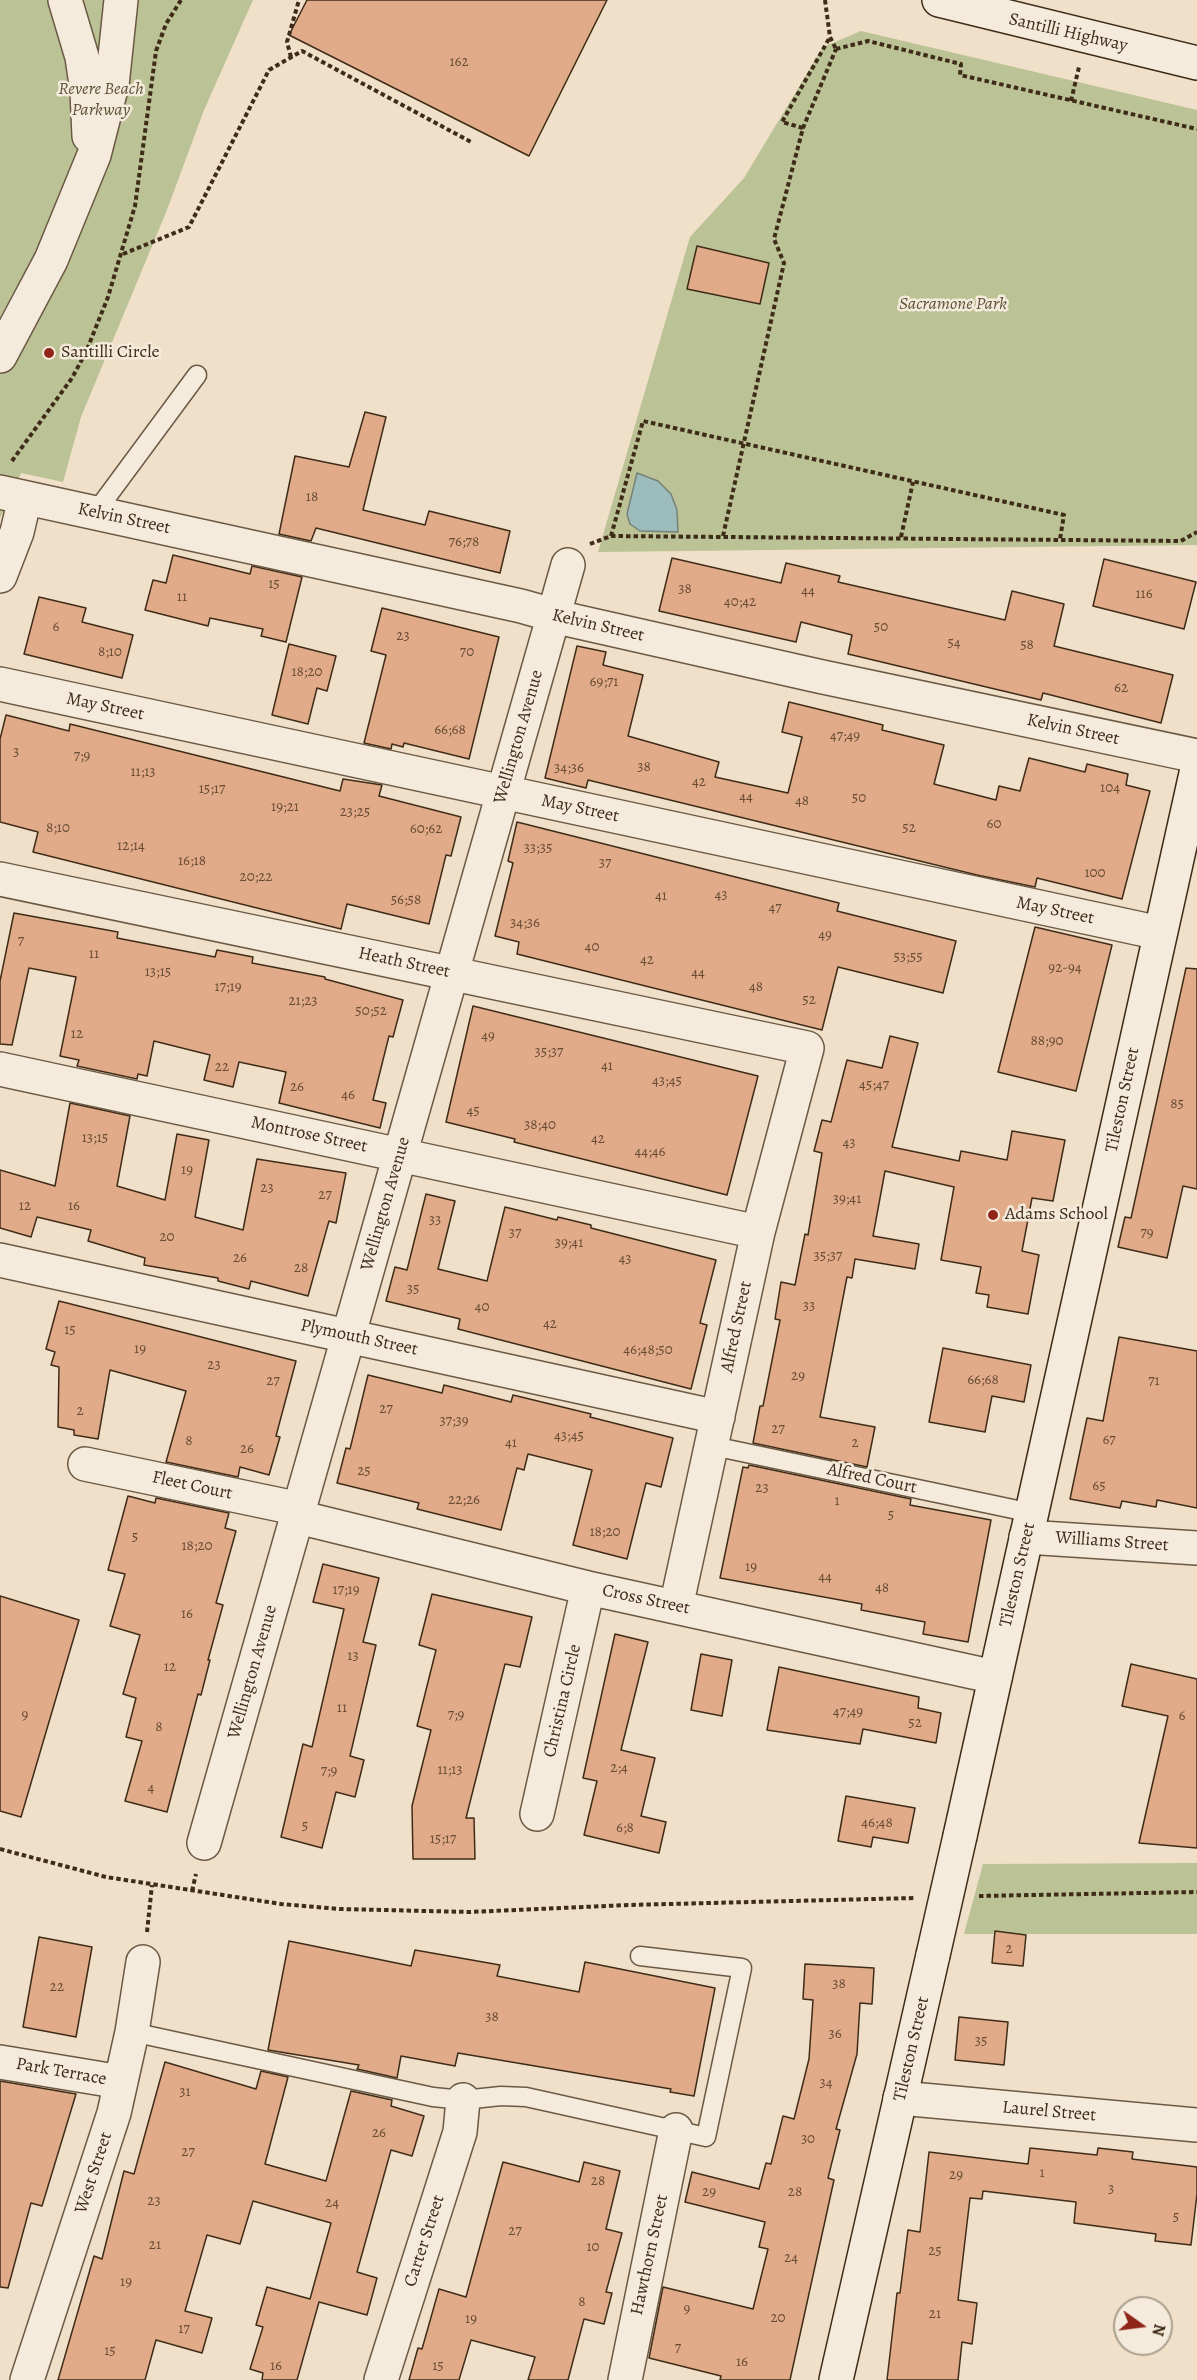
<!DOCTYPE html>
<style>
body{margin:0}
#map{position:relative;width:1197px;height:2380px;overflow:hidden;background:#f0e0c9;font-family:Alegreya,serif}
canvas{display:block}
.north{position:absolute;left:1113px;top:2296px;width:60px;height:60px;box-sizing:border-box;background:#f5ebdc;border:2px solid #ac9f8e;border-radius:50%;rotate:104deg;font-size:16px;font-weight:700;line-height:24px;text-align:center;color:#3f2c18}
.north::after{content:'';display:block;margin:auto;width:21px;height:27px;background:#8f2418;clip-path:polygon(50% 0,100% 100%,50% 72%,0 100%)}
</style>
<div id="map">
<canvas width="1197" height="2380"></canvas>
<div class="north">N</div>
</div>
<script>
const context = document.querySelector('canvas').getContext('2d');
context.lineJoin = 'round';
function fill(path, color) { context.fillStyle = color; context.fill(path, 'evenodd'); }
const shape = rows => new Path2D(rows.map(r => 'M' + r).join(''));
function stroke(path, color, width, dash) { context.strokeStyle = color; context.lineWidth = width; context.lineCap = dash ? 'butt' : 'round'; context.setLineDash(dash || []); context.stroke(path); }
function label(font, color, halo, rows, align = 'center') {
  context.font = font + ' Alegreya,serif'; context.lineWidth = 5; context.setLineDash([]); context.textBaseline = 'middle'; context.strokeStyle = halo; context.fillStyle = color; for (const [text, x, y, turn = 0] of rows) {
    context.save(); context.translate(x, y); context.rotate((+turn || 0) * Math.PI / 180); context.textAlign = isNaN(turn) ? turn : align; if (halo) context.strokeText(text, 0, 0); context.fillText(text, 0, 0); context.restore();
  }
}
fill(shape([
 [0,0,253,0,204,110,167,210,81,417,63,482,21,473,0,518],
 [861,31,1197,110,1197,545,598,552,690,237,744,178,823,47],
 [1197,1863,1197,1934,964,1934,983,1864]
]), '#bbc295');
const water = shape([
 [637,473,658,481,671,494,677,510,678,532,640,531,630,524,627,514,637,473]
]);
fill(water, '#9bbcba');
stroke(water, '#768279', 1.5);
const building = shape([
 [307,0,607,0,529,156,289,35,307,0],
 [697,246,769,263,760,304,687,289,697,246],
 [365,412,386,417,363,510,425,525,429,511,510,531,500,573,316,528,311,541,279,534,295,456,349,467,365,412],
 [173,555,250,574,252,566,302,577,286,642,261,636,263,629,210,618,208,626,145,610,153,580,166,583,173,555],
 [672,558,781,583,786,563,840,576,838,582,1005,620,1012,591,1064,604,1054,646,1173,675,1161,723,1043,693,1041,700,848,654,852,635,801,622,796,642,659,611,672,558],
 [1104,559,1196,582,1184,629,1093,606,1104,559],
 [39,597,86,608,82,622,133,635,122,678,24,654,39,597],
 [382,608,499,637,469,759,404,743,403,747,392,744,391,749,364,743,386,655,371,651,382,608],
 [289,644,336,656,327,691,317,688,308,724,272,715,289,644],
 [577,646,606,652,603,665,643,675,628,736,719,762,715,777,788,793,802,737,782,732,789,702,883,725,882,730,944,745,934,784,996,800,999,786,1020,791,1029,758,1085,772,1087,764,1128,774,1126,785,1150,791,1122,899,1037,878,1035,887,977,875,588,780,586,788,545,778,577,646],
 [6,715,69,731,70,724,340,791,343,779,382,785,379,796,461,817,451,856,446,855,429,924,347,904,341,929,33,852,38,832,0,822,0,739,6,715],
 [517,822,839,903,837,911,956,941,943,993,838,967,822,1030,517,954,519,942,495,936,513,863,508,861,517,822],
 [14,913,118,932,117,938,215,957,217,950,253,957,252,963,325,977,325,979,403,1000,393,1037,389,1036,373,1100,386,1103,380,1128,279,1103,286,1072,239,1062,233,1087,204,1080,210,1055,154,1041,147,1076,138,1074,137,1079,77,1066,79,1060,60,1056,76,977,29,968,12,1045,0,1044,0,981,14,913],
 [1035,927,1112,945,1076,1091,998,1072,1035,927],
 [1186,968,1197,969,1197,1189,1183,1186,1167,1258,1118,1247,1125,1217,1131,1218,1186,968],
 [473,1006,758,1076,727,1195,514,1142,515,1139,446,1122,473,1006],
 [890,1036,918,1043,892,1147,959,1161,961,1151,1007,1160,1012,1131,1065,1140,1053,1201,1032,1198,1022,1251,1039,1255,1028,1314,987,1307,989,1295,976,1293,981,1267,941,1260,954,1187,885,1171,873,1236,919,1244,915,1269,855,1259,852,1278,847,1277,820,1417,875,1427,867,1467,753,1443,760,1406,763,1406,780,1320,775,1319,781,1282,795,1285,805,1234,808,1235,822,1153,814,1151,822,1120,831,1122,847,1060,882,1068,890,1036],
 [70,1103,130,1116,117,1186,165,1200,177,1134,209,1140,195,1217,243,1230,257,1159,346,1173,336,1223,329,1221,308,1296,251,1281,249,1289,218,1281,218,1278,144,1265,145,1258,88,1241,91,1230,37,1217,31,1237,0,1228,0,1170,55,1186,70,1103],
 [426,1194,455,1201,438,1269,487,1281,505,1207,557,1220,558,1217,591,1225,591,1228,716,1260,700,1323,707,1325,691,1389,458,1329,460,1319,386,1301,395,1267,407,1270,426,1194],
 [59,1301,296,1361,276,1436,280,1437,269,1475,240,1467,238,1477,166,1462,186,1391,110,1370,98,1439,74,1435,74,1430,58,1427,59,1367,51,1365,55,1352,46,1349,59,1301],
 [1119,1337,1197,1351,1197,1508,1157,1500,1156,1507,1122,1501,1120,1508,1070,1499,1087,1418,1103,1421,1119,1337],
 [943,1348,1031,1365,1024,1402,992,1396,985,1432,929,1422,943,1348],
 [368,1375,442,1393,444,1385,511,1402,513,1395,591,1414,590,1417,673,1438,661,1487,646,1483,627,1559,573,1545,592,1470,528,1454,524,1470,517,1468,501,1530,417,1509,419,1503,337,1483,346,1448,350,1449,368,1375],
 [749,1465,911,1499,910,1505,991,1520,968,1642,923,1634,925,1622,861,1610,862,1604,720,1578,743,1467,748,1468,749,1465],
 [128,1496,155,1503,156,1498,229,1513,225,1528,236,1531,216,1603,223,1605,208,1660,210,1660,201,1695,198,1694,167,1812,125,1801,142,1741,126,1737,136,1698,123,1694,140,1635,110,1626,125,1574,108,1570,128,1496],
 [323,1564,379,1578,363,1642,376,1645,350,1756,364,1760,355,1797,336,1792,322,1848,281,1837,303,1744,312,1747,344,1609,313,1602,323,1564],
 [432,1594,532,1617,520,1667,505,1664,466,1818,474,1818,475,1859,413,1859,412,1806,431,1730,417,1726,436,1650,419,1645,432,1594],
 [0,1596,79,1620,21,1817,0,1811,0,1596],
 [615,1634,648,1642,621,1750,655,1758,641,1816,666,1822,659,1853,584,1835,597,1781,583,1778,615,1634],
 [701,1654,732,1660,722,1716,691,1710,701,1654],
 [1131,1664,1197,1679,1197,1848,1139,1843,1168,1716,1122,1706,1131,1664],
 [779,1667,919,1697,918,1708,941,1713,936,1743,863,1729,860,1744,767,1730,779,1667],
 [846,1796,915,1808,908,1843,873,1837,871,1847,838,1841,846,1796],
 [995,1931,1026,1935,1023,1966,992,1963,995,1931],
 [39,1937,92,1947,76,2037,23,2027,39,1937],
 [289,1941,411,1966,415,1950,500,1965,497,1976,579,1992,585,1962,715,1988,694,2096,670,2092,671,2089,458,2053,455,2066,401,2056,397,2078,357,2069,359,2065,268,2050,289,1941],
 [805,1964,874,1968,872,2004,860,2003,857,2054,836,2129,840,2130,828,2178,834,2180,790,2380,720,2380,721,2376,649,2358,663,2287,753,2309,768,2249,759,2247,765,2222,685,2202,692,2172,759,2189,766,2163,771,2164,783,2116,794,2119,809,2059,813,2000,803,1999,805,1964],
 [959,2017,1008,2022,1004,2065,955,2060,959,2017],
 [165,2062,256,2089,261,2071,288,2077,265,2164,326,2181,351,2091,392,2100,391,2106,424,2116,412,2156,391,2150,357,2272,377,2278,367,2315,319,2302,297,2380,262,2380,263,2373,250,2369,263,2327,256,2325,267,2287,310,2299,331,2223,253,2201,240,2244,207,2235,185,2311,212,2318,202,2353,156,2340,145,2380,58,2380,94,2256,102,2259,124,2171,134,2174,165,2062],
 [0,2081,76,2094,42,2206,31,2203,8,2288,0,2287,0,2081],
 [1030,2148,1097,2155,1098,2148,1133,2152,1132,2159,1197,2167,1197,2194,1191,2245,1155,2241,1156,2234,1074,2223,1076,2202,983,2191,982,2199,970,2198,958,2300,977,2303,972,2344,962,2342,958,2380,887,2380,897,2293,900,2293,908,2230,920,2232,929,2152,1028,2164,1030,2148],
 [503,2162,579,2182,584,2162,620,2171,606,2229,622,2233,606,2292,612,2293,604,2324,584,2319,568,2380,528,2380,535,2357,471,2340,459,2380,409,2380,418,2348,422,2349,439,2289,466,2297,503,2162]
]);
fill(building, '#e1ab89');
stroke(building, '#3f2c18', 1.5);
const service = shape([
 [95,513,197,375],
 [713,1446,1032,1513],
 [132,2032,433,2097,463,2100,501,2096,526,2097,706,2137,742,1968,640,1956]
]);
const minor = shape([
 [65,0,82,57,87,91,89,136],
 [0,356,51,260,94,155,112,85,121,0],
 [0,492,521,606,570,620,818,676,1197,756],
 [0,576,17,532,25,498],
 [0,684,1160,933],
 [0,879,807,1048,758,1232,676,1607],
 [0,1069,758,1232],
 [0,1260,718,1417],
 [85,1464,300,1509],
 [298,1517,588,1588,995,1677],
 [1026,1537,1197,1548],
 [537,1814,588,1588],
 [204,1843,568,565],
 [0,2062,121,2082],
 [900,2098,1197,2125],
 [27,2380,114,2113,132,2032,143,1962],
 [381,2380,460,2132,463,2100],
 [625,2380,676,2130]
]);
const secondary = shape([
 [939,0,1197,63],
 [960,1836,1197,769],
 [836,2380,933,1955]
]);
stroke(service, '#6b5944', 21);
stroke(minor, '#6b5944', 36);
stroke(secondary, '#3f2c18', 36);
stroke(shape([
 [825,0,830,37,836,49],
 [836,49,868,41,961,64,960,75,1197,129],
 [291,57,287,42,299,0],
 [1071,101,1079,67],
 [803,128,782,122,830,37],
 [123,254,189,227,269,70,302,51,473,143],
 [12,461,72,378,86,352,108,297,135,206,156,51,166,24,181,0],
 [611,536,643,421,1064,515,1060,539],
 [723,536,784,263,774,239,803,128,836,49],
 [901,537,913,482],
 [590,544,611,536,1181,541,1197,532],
 [0,1849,106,1877,281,1904,340,1909,470,1912,628,1905,914,1898],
 [192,1891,196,1874],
 [979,1896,1197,1892],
 [147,1932,152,1885]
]), '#3f2c18', 4, [4.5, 3]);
stroke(service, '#f5ebdc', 18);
stroke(minor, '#f5ebdc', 33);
stroke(secondary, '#f5ebdc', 33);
const secondaryBridge = shape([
 [933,1955,960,1836]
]);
stroke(secondaryBridge, '#3f2c18', 36, []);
stroke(secondaryBridge, '#f5ebdc', 33);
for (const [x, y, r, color] of [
 [49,353,6,"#8f2418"],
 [993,1215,6,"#8f2418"]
]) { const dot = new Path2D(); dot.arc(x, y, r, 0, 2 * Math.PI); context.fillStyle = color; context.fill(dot); stroke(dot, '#f5ebdc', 2); }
label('15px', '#684c34', null, [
 ["162",459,62],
 ["18",312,497],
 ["76;78",464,542],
 ["15",274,584],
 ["38",685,589],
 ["44",808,591],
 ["116",1144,594],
 ["11",182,597],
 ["40;42",740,602],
 ["6",56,627],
 ["50",881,627],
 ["23",403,636],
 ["54",954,643],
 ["58",1027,645],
 ["8;10",110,652],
 ["70",467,652],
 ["18;20",307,672],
 ["69;71",604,682],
 ["62",1121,688],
 ["66;68",450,730],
 ["47;49",845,736],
 ["3",16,752],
 ["7;9",82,756],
 ["38",644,767],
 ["34;36",569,768],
 ["11;13",143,772],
 ["42",699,782],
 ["104",1110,788],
 ["15;17",212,789],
 ["44",746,797],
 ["50",859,798],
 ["48",802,801],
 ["19;21",285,807],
 ["23;25",355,812],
 ["60",994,824],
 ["8;10",58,828],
 ["52",909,828],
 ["60;62",426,829],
 ["12;14",131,846],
 ["33;35",538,848],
 ["16;18",192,861],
 ["37",605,863],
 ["100",1095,873],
 ["20;22",256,877],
 ["43",721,895],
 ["41",661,896],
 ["56;58",406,900],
 ["47",775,908],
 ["34;36",525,923],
 ["49",825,935],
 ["7",21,941],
 ["40",592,947],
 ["11",94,954],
 ["53;55",908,957],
 ["42",647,960],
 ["92-94",1065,968],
 ["13;15",158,972],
 ["44",698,973],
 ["17;19",228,987],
 ["48",756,987],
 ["52",809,1000],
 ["21;23",303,1001],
 ["50;52",371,1011],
 ["12",77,1034],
 ["49",488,1036],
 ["88;90",1047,1041],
 ["35;37",549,1052],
 ["41",607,1066],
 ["22",222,1067],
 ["43;45",667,1081],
 ["45;47",874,1085],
 ["26",297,1087],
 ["46",348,1095],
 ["85",1177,1104],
 ["45",473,1111],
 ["38;40",540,1125],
 ["13;15",95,1138],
 ["42",598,1139],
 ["43",849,1143],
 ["44;46",650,1152],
 ["19",187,1170],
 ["23",267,1188],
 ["27",325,1195],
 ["39;41",847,1199],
 ["12",25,1206],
 ["16",74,1206],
 ["33",435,1220],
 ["37",515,1233],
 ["79",1147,1233],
 ["20",167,1237],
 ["39;41",569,1243],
 ["35;37",828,1256],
 ["26",240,1258],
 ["43",625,1259],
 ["28",301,1268],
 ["35",413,1289],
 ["33",809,1306],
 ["40",482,1307],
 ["42",550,1324],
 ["15",70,1330],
 ["19",140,1349],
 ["46;48;50",648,1350],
 ["23",214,1365],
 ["29",798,1376],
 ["66;68",983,1380],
 ["27",273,1381],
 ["71",1154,1381],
 ["27",386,1409],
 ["2",80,1411],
 ["37;39",454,1421],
 ["27",778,1429],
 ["43;45",569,1436],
 ["67",1109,1440],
 ["8",189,1441],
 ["41",511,1443],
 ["2",855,1443],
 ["26",247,1449],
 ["25",364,1471],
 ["65",1099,1486],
 ["23",762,1488],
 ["22;26",464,1500],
 ["1",837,1501],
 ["5",891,1515],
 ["18;20",605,1532],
 ["5",135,1537],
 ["18;20",197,1546],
 ["19",751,1567],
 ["44",825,1577],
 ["48",882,1588],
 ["17;19",346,1590],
 ["16",187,1614],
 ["13",353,1656],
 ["12",170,1667],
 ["11",342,1708],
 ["47;49",848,1712],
 ["9",25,1715],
 ["7;9",456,1715],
 ["6",1182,1716],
 ["52",915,1723],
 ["8",159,1727],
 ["2;4",619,1768],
 ["11;13",450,1770],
 ["7;9",329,1771],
 ["4",151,1788],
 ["46;48",877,1823],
 ["5",305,1826],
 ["6;8",625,1828],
 ["15;17",443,1839],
 ["2",1009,1949],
 ["38",839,1984],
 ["22",57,1987],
 ["38",492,2017],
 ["36",835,2034],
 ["35",981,2041],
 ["34",826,2083],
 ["31",185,2092],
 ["26",379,2133],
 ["30",808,2139],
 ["27",188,2152],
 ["1",1042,2173],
 ["29",956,2175],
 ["28",598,2181],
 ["3",1111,2189],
 ["29",709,2192],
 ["28",795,2192],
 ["23",154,2201],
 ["24",332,2203],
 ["5",1176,2217],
 ["27",515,2231],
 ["21",155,2245],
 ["10",593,2247],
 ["25",935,2251],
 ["24",791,2258],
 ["19",126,2282],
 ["8",582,2302],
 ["9",687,2309],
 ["21",935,2314],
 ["20",778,2318],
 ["19",471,2319],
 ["17",184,2329],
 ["7",678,2348],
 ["15",110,2351],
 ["16",742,2362],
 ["16",276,2366],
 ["15",438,2366]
]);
label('18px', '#3f2c18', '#f5ebdc', [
 ["Santilli Highway",1068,33,13],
 ["Kelvin Street",124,519,12],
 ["Kelvin Street",598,626,13],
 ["May Street",105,707,12],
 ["Kelvin Street",1073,730,12],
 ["Wellington Avenue",519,737,-74],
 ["May Street",580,809,12],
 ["May Street",1055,911,12],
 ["Heath Street",404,963,12],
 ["Tileston Street",1123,1100,-78],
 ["Montrose Street",309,1135,12],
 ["Wellington Avenue",386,1204,-74],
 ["Alfred Street",737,1327,-78],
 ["Plymouth Street",359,1338,12],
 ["Alfred Court",872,1479,12],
 ["Fleet Court",192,1486,12],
 ["Williams Street",1112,1542,4],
 ["Tileston Street",1018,1575,-77],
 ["Cross Street",646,1600,12],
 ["Wellington Avenue",253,1672,-74],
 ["Christina Circle",563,1701,-77],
 ["Tileston Street",912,2049,-77],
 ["Park Terrace",61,2072,10],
 ["Laurel Street",1049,2112,5],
 ["West Street",94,2173,-72],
 ["Carter Street",425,2241,-72],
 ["Hawthorn Street",650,2255,-78]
]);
label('italic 18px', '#5e5237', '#f5ebdc', [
 ["Revere Beach",101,90],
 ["Parkway",101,111],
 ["Sacramone Park",953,305]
]);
label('18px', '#3f2c18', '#f5ebdc', [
 ["Santilli Circle",61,353],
 ["Adams School",1005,1215]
], 'left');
</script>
